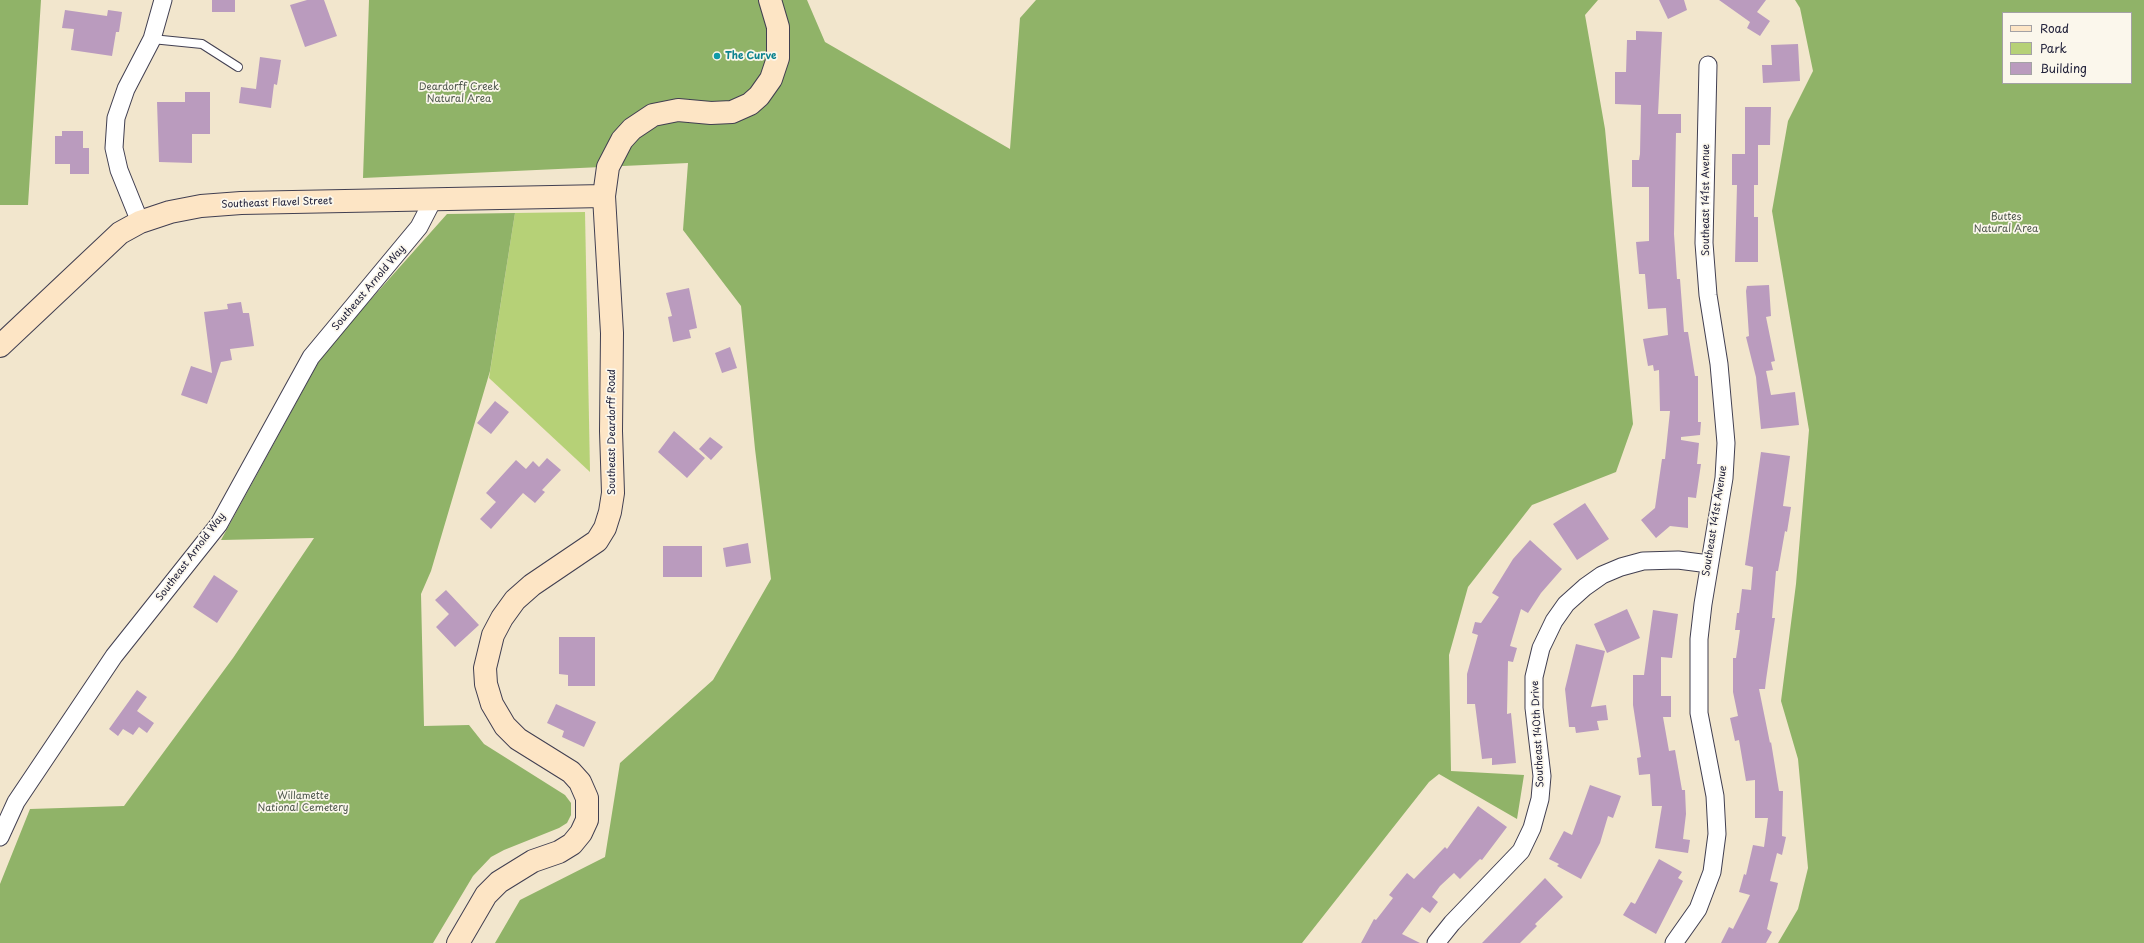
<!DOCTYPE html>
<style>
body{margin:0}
#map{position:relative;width:2144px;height:943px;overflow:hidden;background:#f2e6cd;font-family:"Playpen Sans",sans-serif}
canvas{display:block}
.legend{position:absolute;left:2002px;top:12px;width:130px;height:72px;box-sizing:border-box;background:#fbf7ec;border:1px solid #a4a2a5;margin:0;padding:5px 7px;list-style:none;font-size:12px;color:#22223b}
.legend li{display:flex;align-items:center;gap:8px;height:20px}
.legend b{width:20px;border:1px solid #a4a2a5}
</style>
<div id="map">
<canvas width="2144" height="943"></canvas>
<ul class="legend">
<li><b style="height:5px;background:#fde5c5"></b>Road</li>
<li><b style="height:11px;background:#b6d177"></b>Park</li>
<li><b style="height:11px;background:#ba9bbe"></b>Building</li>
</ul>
</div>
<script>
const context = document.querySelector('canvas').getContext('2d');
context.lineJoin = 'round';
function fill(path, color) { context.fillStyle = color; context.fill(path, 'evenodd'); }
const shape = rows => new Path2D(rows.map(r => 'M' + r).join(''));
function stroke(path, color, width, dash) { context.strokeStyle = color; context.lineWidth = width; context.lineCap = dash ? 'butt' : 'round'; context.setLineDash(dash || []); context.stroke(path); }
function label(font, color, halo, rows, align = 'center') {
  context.font = font + ' "Playpen Sans",sans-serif'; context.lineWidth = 3.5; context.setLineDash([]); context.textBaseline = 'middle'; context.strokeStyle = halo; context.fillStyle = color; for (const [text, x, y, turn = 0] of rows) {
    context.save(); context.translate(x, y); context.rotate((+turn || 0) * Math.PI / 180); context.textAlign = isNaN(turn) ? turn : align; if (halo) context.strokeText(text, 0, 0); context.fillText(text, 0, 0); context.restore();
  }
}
fill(shape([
 [585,212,590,472,489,378,515,213]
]), '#b6d177');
fill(shape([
 [0,0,41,0,28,205,0,205],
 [369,0,807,0,825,42,1010,149,1020,18,1036,0,1598,0,1585,15,1605,129,1633,424,1616,472,1532,505,1468,587,1449,655,1451,771,1524,775,1517,819,1439,774,1429,782,1302,943,495,943,520,900,605,857,620,763,713,680,771,579,755,449,741,306,683,230,688,163,363,178],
 [1795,0,2144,0,2144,943,1778,943,1798,909,1808,868,1798,759,1781,701,1796,584,1809,430,1772,211,1788,121,1813,71,1800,8],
 [2003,13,2131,13,2131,83,2003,83],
 [515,213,490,371,431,571,421,594,424,726,469,725,484,744,565,795,571,803,571,815,567,823,559,828,504,850,491,857,473,876,433,943,0,943,0,884,30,809,124,806,233,658,314,538,221,540,324,352,447,214]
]), '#90b368');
fill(shape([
 [212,0,235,0,235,12,212,12],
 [307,0,324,0,337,36,305,47,290,5],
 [1659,0,1684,0,1687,10,1668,19],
 [1719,0,1766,0,1757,12,1770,21,1760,36,1747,28,1750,22],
 [65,10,107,16,108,10,122,12,119,32,116,32,112,56,71,50,74,29,62,28],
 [1636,31,1662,32,1658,114,1681,114,1681,133,1676,133,1674,234,1677,279,1680,279,1684,332,1688,332,1695,376,1698,376,1698,422,1701,422,1700,435,1681,437,1681,440,1699,443,1697,464,1701,464,1696,498,1688,497,1688,528,1670,526,1656,538,1641,520,1655,508,1662,459,1665,459,1670,411,1660,411,1659,370,1654,371,1653,365,1648,366,1643,339,1668,335,1666,308,1648,309,1645,274,1639,274,1636,242,1649,241,1649,187,1632,187,1632,160,1639,160,1640,154,1641,105,1615,104,1615,72,1626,72,1627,40,1636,40],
 [1798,44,1800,81,1763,83,1762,65,1772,65,1771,45],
 [260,57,281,60,277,85,274,84,271,108,239,103,241,87,256,89],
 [185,92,210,92,210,134,192,134,192,163,159,162,157,102,185,102],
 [1745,107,1771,107,1770,145,1758,145,1758,185,1754,185,1754,217,1758,217,1758,262,1735,262,1737,185,1732,185,1732,154,1745,154],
 [62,131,83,131,83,148,89,148,89,174,70,174,70,164,55,164,55,136,62,136],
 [1769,285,1771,316,1766,317,1775,361,1771,362,1773,370,1766,371,1771,395,1795,392,1799,425,1761,429,1756,377,1746,337,1749,336,1746,291,1747,286],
 [689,288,697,328,689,330,691,338,673,342,668,317,672,316,666,293],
 [241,302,243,313,249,313,254,346,230,349,232,360,221,362,207,404,181,395,191,366,212,373,204,312,228,309,227,304],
 [730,347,737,368,722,373,715,353],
 [495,401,509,412,491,434,477,423],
 [674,431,705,458,687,478,658,452],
 [710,437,723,447,711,460,699,449],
 [1761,452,1790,456,1783,506,1791,507,1787,532,1785,531,1778,571,1776,571,1772,618,1775,618,1766,680,1765,689,1759,689,1770,743,1771,742,1779,791,1783,791,1782,836,1786,837,1782,855,1777,853,1770,881,1778,883,1767,929,1772,932,1766,943,1721,943,1729,927,1733,929,1750,895,1739,892,1744,874,1746,875,1753,845,1764,847,1768,818,1755,818,1755,780,1746,781,1739,740,1735,741,1730,718,1738,716,1733,692,1733,658,1736,658,1740,630,1735,630,1737,613,1739,613,1742,589,1751,590,1753,567,1745,565],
 [547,458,561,470,542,490,545,492,535,503,523,493,491,529,480,519,496,502,486,493,516,460,526,469,533,461,539,467],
 [1585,503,1609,539,1577,560,1553,524],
 [1530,540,1562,569,1541,593,1528,613,1521,609,1510,646,1517,648,1513,662,1508,661,1507,714,1511,713,1516,763,1492,765,1492,758,1482,759,1475,704,1467,704,1467,674,1478,635,1472,633,1475,622,1481,623,1499,597,1492,593,1513,559],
 [748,543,751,563,726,567,723,548],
 [663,546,702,546,702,577,663,577],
 [214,575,238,591,217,623,193,607],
 [446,590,479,625,455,647,436,627,449,614,435,600],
 [1627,609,1640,638,1607,653,1594,624],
 [1653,610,1678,614,1672,658,1661,657,1661,696,1671,696,1671,717,1663,717,1669,751,1675,750,1682,790,1685,790,1686,814,1683,839,1690,840,1688,853,1655,848,1662,806,1652,806,1650,774,1639,775,1637,758,1641,757,1633,705,1633,675,1644,675],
 [559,637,595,637,595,686,568,686,568,675,559,674],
 [1576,644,1605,651,1591,707,1606,705,1608,720,1597,721,1599,730,1576,733,1575,727,1569,727,1565,689],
 [137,690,147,697,137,711,154,723,147,733,139,727,133,735,123,729,118,736,109,729],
 [556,704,596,722,584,747,562,737,564,731,547,723],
 [1590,785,1621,796,1613,818,1608,816,1600,843,1581,879,1557,866,1559,864,1549,859,1564,831,1572,835],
 [1478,806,1507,827,1482,860,1480,859,1460,879,1454,873,1440,886,1432,897,1438,902,1430,913,1422,907,1402,934,1420,943,1361,943,1374,919,1376,920,1393,898,1389,895,1407,873,1414,879,1445,847,1447,849],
 [1659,859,1682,872,1678,878,1683,881,1656,934,1623,915,1631,902,1635,904],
 [1545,878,1563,897,1535,924,1537,926,1520,943,1482,943]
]), '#ba9bbe');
const lane = shape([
 [152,39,202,44,238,67]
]);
const street = shape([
 [140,222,119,170,114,148,116,118,126,89,152,39,163,0],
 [0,837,16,802,114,656,219,524,311,357,419,227,434,198],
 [1436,943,1452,923,1521,851,1532,828,1540,799,1542,776,1534,708,1534,677,1541,648,1554,621,1566,604,1585,587,1602,575,1621,567,1643,561,1678,560,1709,564],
 [1674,943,1698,909,1712,872,1717,834,1715,796,1699,713,1699,639,1703,604,1724,478,1726,443,1719,364,1708,295,1704,243,1708,65]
]);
const secondary = shape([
 [0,346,120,233,140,222,170,212,201,206,241,203,604,196],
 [458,943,486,895,499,882,533,861,559,852,572,844,581,833,587,820,587,798,580,782,571,772,518,739,505,726,492,704,486,684,485,668,493,635,502,618,515,600,532,585,597,541,605,528,610,512,613,493,611,431,612,333,604,196,608,167,622,140,632,129,653,115,678,110,711,113,732,112,750,104,759,96,771,79,778,58,778,27,770,0]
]);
stroke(lane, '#413f51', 10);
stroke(street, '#413f51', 19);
stroke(secondary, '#413f51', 24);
stroke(lane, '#fff', 8);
stroke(street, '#fff', 17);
stroke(secondary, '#fde5c5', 22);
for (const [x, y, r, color] of [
 [717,56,4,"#0f9aa8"]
]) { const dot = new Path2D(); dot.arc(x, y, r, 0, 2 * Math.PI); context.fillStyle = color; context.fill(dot); stroke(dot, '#fbf7ec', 1.5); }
label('bold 10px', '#0d838f', '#fbf7ec', [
 ["The Curve",725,56]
], 'left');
label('10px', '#4e574d', '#fbf7ec', [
 ["Deardorff Creek",459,87],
 ["Natural Area",459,99],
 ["Buttes",2006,217],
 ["Natural Area",2006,229],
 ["Willamette",303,796],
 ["National Cemetery",303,808]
]);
label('10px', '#22223b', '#fbf7ec', [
 ["Southeast 141st Avenue",1706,200,-90],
 ["Southeast Flavel Street",277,203,-2],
 ["Southeast Arnold Way",369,288,-50],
 ["Southeast Deardorff Road",612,432,-90],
 ["Southeast 141st Avenue",1715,521,-81],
 ["Southeast Arnold Way",191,557,-53],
 ["Southeast 140th Drive",1538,734,-93]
]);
</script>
